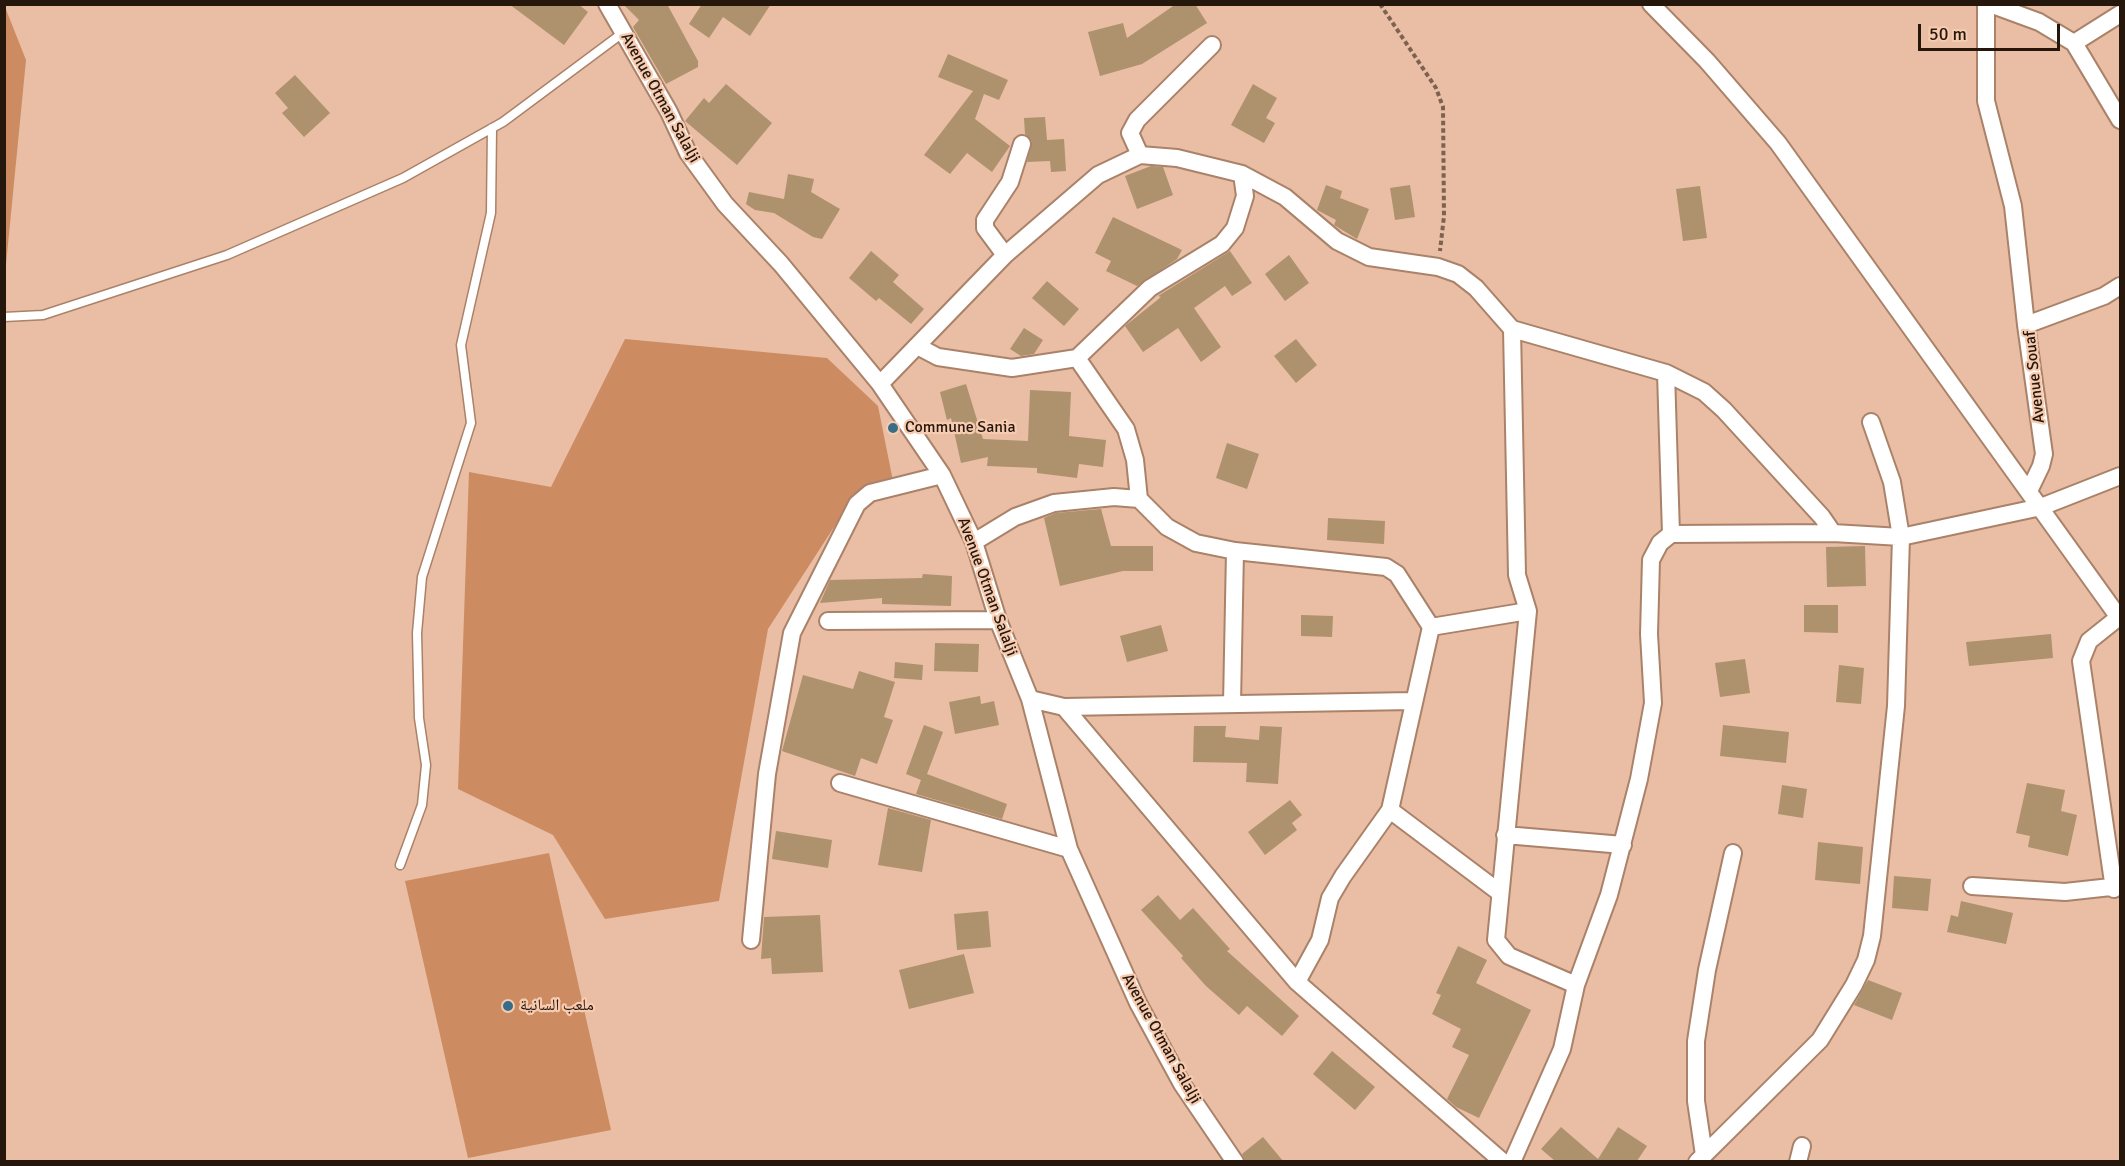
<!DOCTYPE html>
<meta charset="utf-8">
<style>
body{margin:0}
#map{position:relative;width:2125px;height:1166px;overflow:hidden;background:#e9bea4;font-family:Signika,sans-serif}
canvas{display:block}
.frame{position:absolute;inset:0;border:6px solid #26170d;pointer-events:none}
.scale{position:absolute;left:1918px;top:24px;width:142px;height:27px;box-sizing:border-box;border:3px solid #26170d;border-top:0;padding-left:8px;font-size:18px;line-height:21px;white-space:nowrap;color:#26170d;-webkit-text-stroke:4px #f6cbb0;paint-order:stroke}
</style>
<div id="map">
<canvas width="2125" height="1166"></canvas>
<div class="frame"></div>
<div class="scale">50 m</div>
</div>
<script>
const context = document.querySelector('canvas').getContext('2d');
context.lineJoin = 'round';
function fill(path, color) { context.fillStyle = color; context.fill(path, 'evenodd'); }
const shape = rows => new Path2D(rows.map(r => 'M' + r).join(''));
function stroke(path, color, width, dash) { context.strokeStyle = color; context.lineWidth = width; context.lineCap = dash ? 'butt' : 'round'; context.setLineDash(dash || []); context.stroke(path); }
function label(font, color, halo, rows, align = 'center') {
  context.font = font + ' Signika,"Noto Naskh Arabic",sans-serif'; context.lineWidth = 4.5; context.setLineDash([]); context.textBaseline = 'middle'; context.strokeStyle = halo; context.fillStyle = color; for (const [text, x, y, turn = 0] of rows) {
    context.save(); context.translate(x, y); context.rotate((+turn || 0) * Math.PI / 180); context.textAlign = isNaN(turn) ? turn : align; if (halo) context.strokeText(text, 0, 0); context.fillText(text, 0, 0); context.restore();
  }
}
fill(shape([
 [5,7,26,60,5,275],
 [625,339,827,358,878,406,893,481,847,507,768,629,719,901,605,919,553,835,458,789,469,472,551,487],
 [549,853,611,1130,468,1158,405,881]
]), '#cd8b61');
fill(shape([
 [509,4,578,4,588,12,564,45],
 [623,4,667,4,698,61,698,67,666,84,633,27,639,20],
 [702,4,771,4,750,36,723,17,709,38,689,24],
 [1176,4,1195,4,1207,23,1142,64,1100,76,1088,32,1123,23,1127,38],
 [948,54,1008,80,999,100,984,94,975,119,1010,146,992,172,967,153,950,174,924,155,973,91,938,77],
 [295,75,330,113,304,137,282,113,288,108,275,93],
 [726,84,772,123,737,165,685,121,704,98,709,103],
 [1253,84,1277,98,1266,118,1275,123,1264,143,1231,125],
 [1045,117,1047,140,1064,139,1066,171,1051,172,1050,161,1027,162,1032,142,1025,134,1024,118],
 [1151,166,1163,167,1173,195,1137,209,1125,176],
 [788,174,814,179,811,192,840,209,822,239,813,237,774,213,755,210,746,204,749,192,784,199],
 [1326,185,1342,191,1340,198,1369,209,1357,239,1334,225,1336,220,1317,210],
 [1410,185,1415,217,1395,220,1390,188],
 [1700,186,1707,238,1683,241,1676,189],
 [1113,217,1182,250,1177,259,1137,286,1106,271,1111,261,1095,253],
 [871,251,899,275,893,282,924,309,911,324,879,298,876,301,849,278],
 [1230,251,1252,283,1232,296,1225,286,1194,308,1221,347,1201,362,1178,328,1143,352,1125,326,1161,297,1158,296],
 [1289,255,1309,283,1285,301,1265,274],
 [1047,281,1079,309,1064,326,1032,298],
 [1024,328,1043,340,1034,354,1021,356,1010,349],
 [1296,339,1317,365,1296,383,1274,356],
 [966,384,983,439,1028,441,1030,390,1071,392,1069,436,1106,440,1103,467,1079,464,1077,478,1037,473,1037,468,987,466,988,457,961,463,951,418,947,420,940,392],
 [1227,443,1259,454,1247,489,1216,478],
 [1101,509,1111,546,1153,546,1153,571,1123,571,1060,586,1044,518,1056,513],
 [1328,518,1385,521,1384,544,1327,540],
 [1865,546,1866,586,1827,587,1826,547],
 [923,574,952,576,951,606,882,604,882,598,820,603,830,580,922,578],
 [1804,605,1838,605,1838,633,1804,632],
 [1301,615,1333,616,1332,637,1301,636],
 [1161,625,1168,651,1127,662,1120,636],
 [2051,634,2053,658,1969,666,1966,642],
 [935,643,979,644,978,672,934,671],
 [1745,659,1750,693,1720,697,1715,663],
 [895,662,923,665,922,680,894,678],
 [1839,665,1864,668,1861,704,1836,702],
 [859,671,895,682,884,717,893,720,877,764,861,758,855,776,782,751,803,675,853,689],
 [980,696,981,704,994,701,999,725,955,734,949,702],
 [924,725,943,732,927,774,1007,804,1002,819,916,794,921,780,906,774],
 [1723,725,1789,732,1786,763,1720,756],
 [1194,726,1226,726,1225,737,1259,740,1260,726,1282,727,1278,784,1246,782,1247,763,1193,762],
 [2027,783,2065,790,2061,811,2077,815,2068,856,2028,847,2030,836,2016,833],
 [1782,785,1807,789,1803,818,1778,814],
 [1290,800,1302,815,1292,823,1297,830,1265,855,1248,832],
 [888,808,931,820,922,872,878,865],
 [776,831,832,840,828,868,772,859],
 [1818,842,1863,847,1860,884,1815,880],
 [1894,876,1931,879,1928,911,1892,908],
 [1158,895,1180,920,1193,908,1230,949,1227,951,1299,1016,1282,1036,1247,1006,1239,1015,1206,986,1181,958,1183,956,1141,910],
 [1961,901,2013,913,2006,944,1947,932,1951,915,1958,917],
 [988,911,991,947,957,950,954,914],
 [820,915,823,972,772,974,771,958,761,959,764,917],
 [1458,946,1487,960,1476,983,1531,1010,1479,1118,1456,1107,1447,1099,1469,1055,1452,1047,1461,1029,1432,1014,1441,995,1436,993],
 [964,954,974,993,909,1009,899,970],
 [1868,980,1902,993,1892,1020,1854,1005],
 [1332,1051,1375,1087,1355,1110,1313,1074],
 [1561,1127,1598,1159,1618,1127,1647,1146,1637,1161,1555,1161,1541,1149],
 [1263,1137,1283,1161,1245,1161,1242,1154]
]), '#ae916d');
const service = shape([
 [4,317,43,315,227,255,403,178,503,122,624,32],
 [400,865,422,805,426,765,419,718,417,633,422,577,471,423,461,345,491,213,492,128]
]);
const minor = shape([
 [607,4,669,112,688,153,725,204,781,264,880,384,942,475,974,542,998,620,1030,699,1069,849,1138,1003,1182,1084,1235,1162],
 [1651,4,1707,61,1778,143,2120,619],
 [1986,4,1986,101,2013,206,2026,325],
 [1990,4,2039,22,2074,43,2120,120],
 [2074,43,2120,14],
 [1140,155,1130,133,1137,120,1212,45],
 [1005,255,985,228,985,220,1010,182,1022,144],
 [1512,329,1517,575,1528,611,1496,940,1509,956,1576,985],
 [917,346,938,357,1012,368,1077,358,1150,288,1222,244,1235,228,1245,196,1242,174],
 [1077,358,1126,429,1135,460,1139,499],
 [880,384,1005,255,1098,175,1140,155,1177,158,1242,174,1285,197,1337,241,1369,257,1438,267,1458,274,1476,288,1512,329,1666,373,1704,392,1724,410,1822,517,1833,533,1901,537,2041,507,2120,476],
 [2029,491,2041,466,2044,454,2026,325,2104,296,2120,286],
 [1671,534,1833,533],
 [974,542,1015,517,1054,503,1114,497,1139,499,1167,527,1196,543,1235,551,1386,567,1397,574,1431,627,1528,611],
 [828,621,998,620],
 [1030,699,1064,707,1413,701],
 [1232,704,1235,551],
 [1064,707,1297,982,1503,1162],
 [840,783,1069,849],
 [1390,810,1431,627],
 [1505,835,1623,845],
 [1972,886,2065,892,2120,886],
 [2114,889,2081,661,2089,641,2119,617],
 [751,940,767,774,792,633,857,504,870,493,942,475],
 [1297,982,1320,940,1330,898,1343,876,1390,810,1499,892],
 [1704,1155,1696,1101,1696,1041,1707,970,1733,853],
 [1512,1162,1562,1049,1576,985,1609,895,1639,779,1653,703,1649,634,1651,560,1660,543,1671,534,1666,373],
 [1697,1162,1820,1040,1854,985,1866,960,1872,936,1896,706,1901,537,1892,482,1871,422],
 [1798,1162,1802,1146]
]);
stroke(service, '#aa8269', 11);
stroke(minor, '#aa8269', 20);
stroke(shape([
 [1380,4,1436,88,1443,107,1444,216,1440,251]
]), '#7e6251', 4, [4.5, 3]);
stroke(service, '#fff', 8);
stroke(minor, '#fff', 16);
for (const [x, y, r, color] of [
 [893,428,6,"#376d89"],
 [508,1006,6,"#376d89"]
]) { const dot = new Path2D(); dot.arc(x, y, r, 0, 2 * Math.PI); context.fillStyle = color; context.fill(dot); stroke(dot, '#f6cbb0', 2); }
label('16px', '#26170d', '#f6cbb0', [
 ["Avenue Otman Salalji",660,98,61],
 ["Avenue Souaf",2035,377,-96],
 ["Avenue Otman Salalji",987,587,70],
 ["Avenue Otman Salalji",1161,1039,61]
]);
label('16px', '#26170d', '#f6cbb0', [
 ["Commune Sania",905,428],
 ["ملعب السانية",520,1006]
], 'left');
</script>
